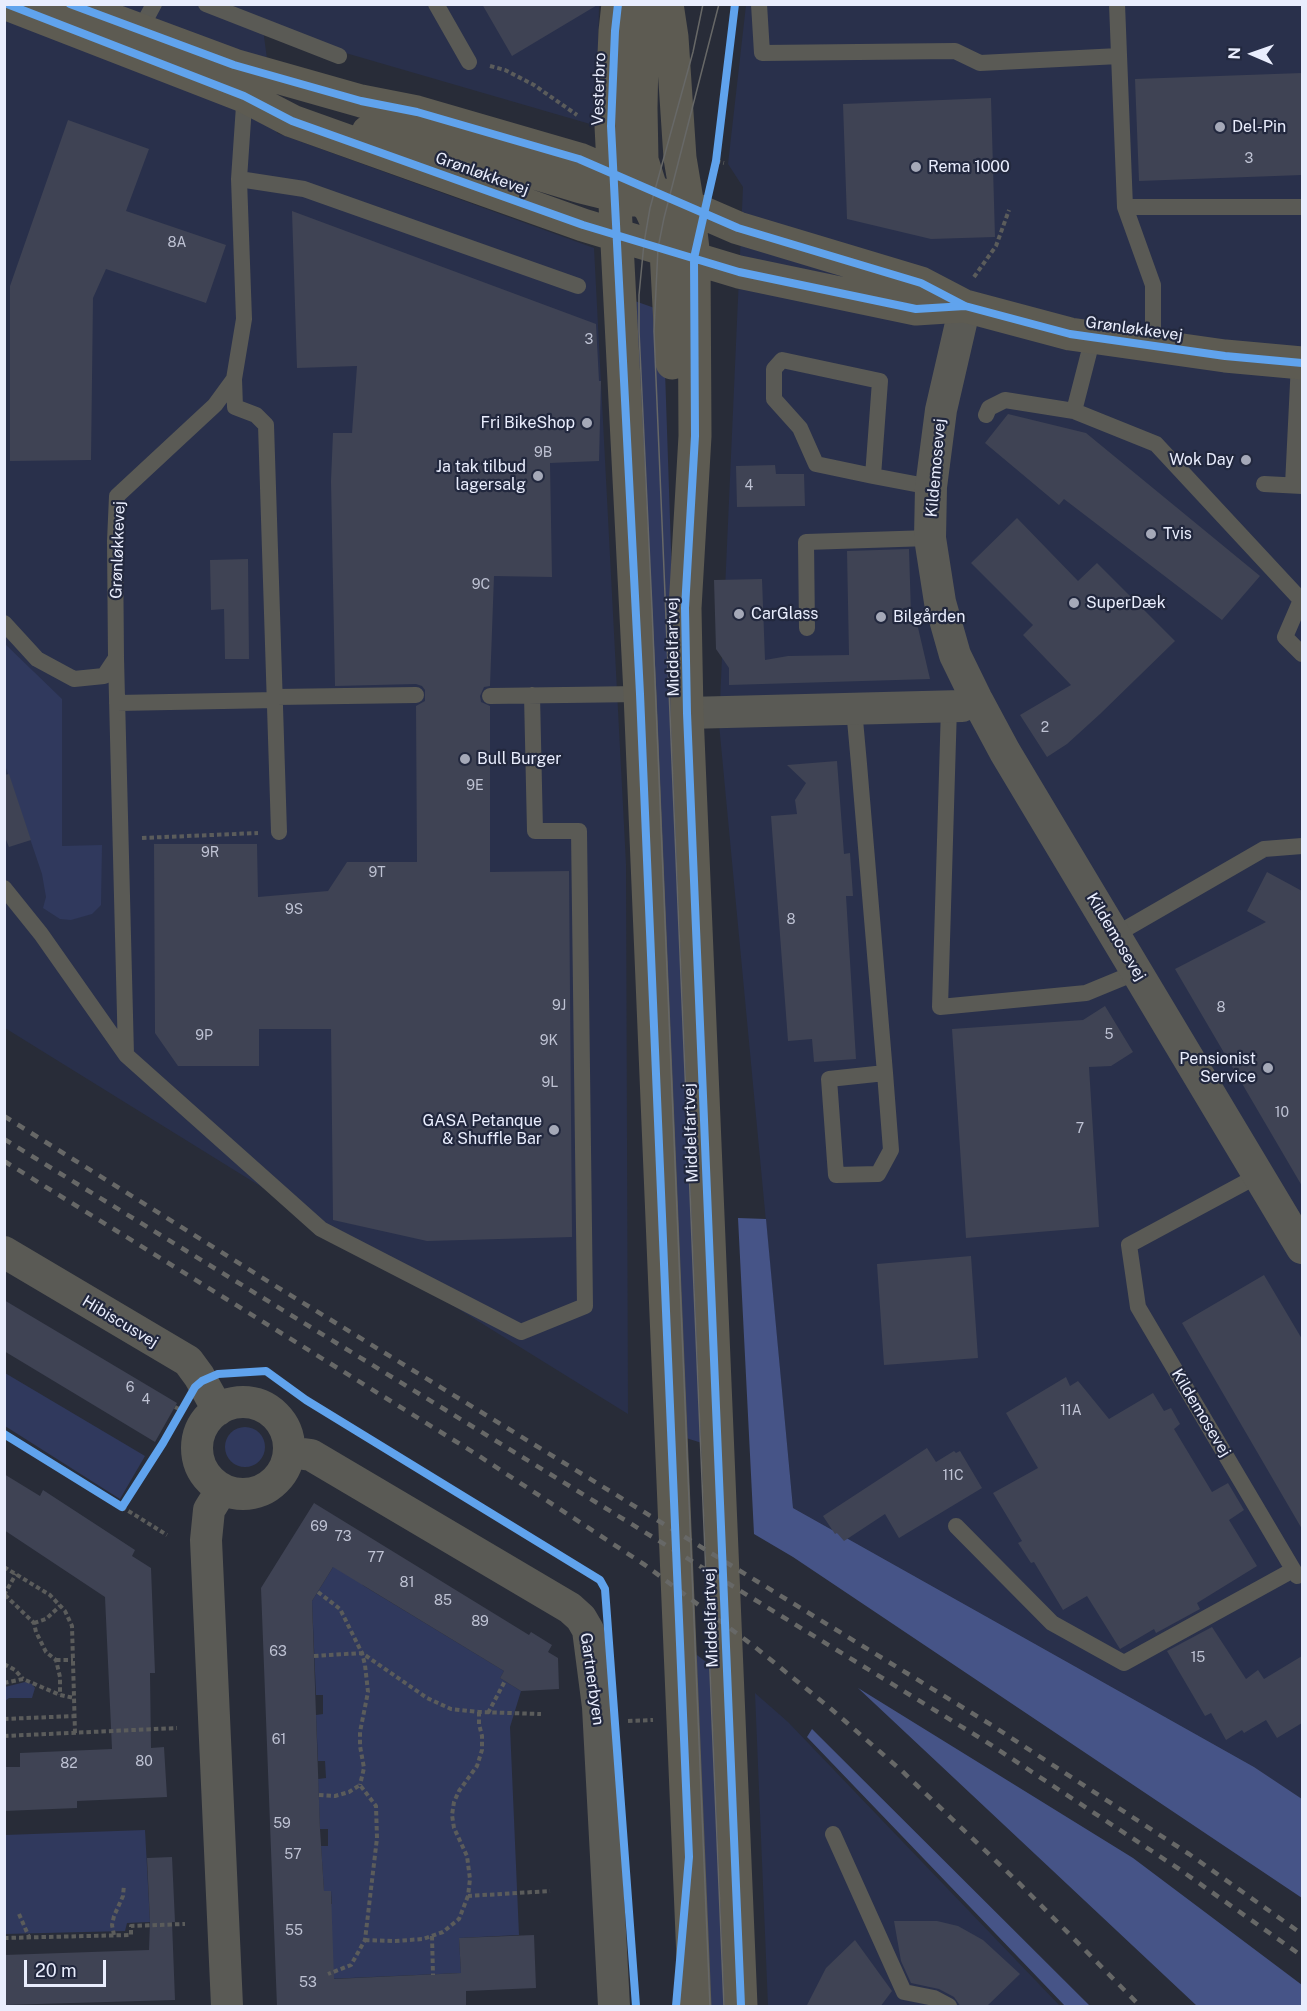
<!DOCTYPE html>
<meta charset="utf-8">
<style>
body{margin:0}
#map{position:relative;width:1307px;height:2011px;overflow:hidden;background:#282c38;font-family:"Public Sans",sans-serif}
canvas{display:block}
.frame{position:absolute;inset:0;border:6px solid #e9edfd;pointer-events:none}
.north{position:absolute;left:1223px;top:24px;width:60px;height:60px;-webkit-text-stroke:4px #22283e;paint-order:stroke;rotate:272deg;font-size:16px;font-weight:700;line-height:24px;text-align:center;color:#e9edfd}
.north::after{content:'';display:block;margin:auto;width:21px;height:27px;background:#e9edfd;clip-path:polygon(50% 0,100% 100%,50% 72%,0 100%)}
.scale{position:absolute;left:24px;top:1960px;width:82px;height:27px;box-sizing:border-box;border:3px solid #e9edfd;border-top:0;padding-left:8px;font-size:18px;line-height:21px;white-space:nowrap;color:#e9edfd;-webkit-text-stroke:4px #22283e;paint-order:stroke}
</style>
<div id="map">
<canvas width="1307" height="2011"></canvas>
<div class="frame"></div>
<div class="north">N</div>
<div class="scale">20 m</div>
</div>
<script>
const context = document.querySelector('canvas').getContext('2d');
context.lineJoin = 'round';
function fill(path, color) { context.fillStyle = color; context.fill(path, 'evenodd'); }
const shape = rows => new Path2D(rows.map(r => 'M' + r).join(''));
function stroke(path, color, width, dash) { context.strokeStyle = color; context.lineWidth = width; context.lineCap = dash ? 'butt' : 'round'; context.setLineDash(dash || []); context.stroke(path); }
function label(font, color, halo, rows, align = 'center') {
  context.font = font + ' "Public Sans",sans-serif'; context.lineWidth = 4.5; context.setLineDash([]); context.textBaseline = 'middle'; context.strokeStyle = halo; context.fillStyle = color; for (const [text, x, y, turn = 0] of rows) {
    context.save(); context.translate(x, y); context.rotate((+turn || 0) * Math.PI / 180); context.textAlign = isNaN(turn) ? turn : align; if (halo) context.strokeText(text, 0, 0); context.fillText(text, 0, 0); context.restore();
  }
}
fill(shape([
 [4,5,599,5,597,126,263,29,277,133,594,248,626,864,628,1414,5,1028],
 [746,5,1302,5,1302,1799,1254,1767,793,1508,719,724,743,187,728,164],
 [755,1693,788,1722,1060,2006,768,2006]
]), '#29304b');
fill(shape([
 [632,300,663,311,673,609,708,1445,680,1436],
 [4,643,62,699,62,846,102,845,101,905,92,914,71,920,60,919,43,908,46,897,42,874,5,765],
 [5,1373,145,1456,120,1499,5,1426],
 '225 1447a20 20 0 1 1 40 0a20 20 0 1 1-40 0Z',
 [338,1559,364,1586,504,1671,500,1678,521,1691,510,1727,519,1935,459,1938,461,1973,328,1979,325,1904,332,1904,331,1891,324,1891,321,1846,328,1846,328,1829,320,1829,318,1779,326,1778,325,1761,318,1761,316,1715,323,1714,323,1695,316,1695,312,1601],
 [689,1649,718,1671,732,2006,703,2006],
 [25,1682,32,1684,35,1688,32,1698,9,1698,5,1701,5,1687],
 [145,1830,150,1922,127,1923,125,1931,5,1934,5,1835]
]), '#30395d');
fill(shape([
 [738,1218,766,1219,793,1508,1254,1767,1302,1799,1302,1898,793,1557,754,1534],
 [858,1688,1133,1858,1302,1985,1302,2006,1197,2006],
 [812,1729,1090,2006,1065,2006,807,1737]
]), '#465487');
fill(shape([
 [482,4,599,4,512,56],
 [1302,73,1302,175,1139,181,1135,79],
 [991,98,995,237,931,239,847,219,843,104],
 [68,120,149,149,126,211,226,245,206,303,106,269,93,298,91,460,10,461,10,286],
 [292,211,596,324,599,381,601,381,599,461,550,463,552,577,494,576,490,686,484,687,480,696,481,702,490,706,490,872,569,871,572,1237,427,1241,333,1220,331,1029,259,1029,259,1066,178,1066,155,1033,154,844,257,844,258,897,328,891,347,862,417,862,416,706,425,701,425,690,422,686,416,684,335,686,331,481,333,433,352,433,357,366,297,368],
 [1008,414,1086,433,1260,576,1222,620,1064,499,1059,505,985,443],
 [775,465,776,474,804,474,805,506,737,507,736,466],
 [1017,518,1078,581,1097,563,1175,641,1100,714,1067,744,1047,757,1020,715,1071,685,1023,635,1033,625,971,563],
 [909,549,911,614,916,619,930,679,729,685,729,668,716,649,714,580,762,579,765,660,788,656,849,655,847,551],
 [248,559,249,659,225,659,224,609,211,610,210,560],
 [837,761,844,854,850,853,853,896,846,896,856,1059,814,1062,812,1039,788,1041,771,816,797,814,795,800,806,783,787,765],
 [9,774,31,840,9,847,4,835,4,775],
 [1267,872,1302,891,1302,1186,1175,969,1266,922,1247,911],
 [1105,1006,1133,1052,1111,1066,1089,1067,1099,1227,966,1238,952,1029,1083,1020],
 [971,1256,978,1358,884,1365,877,1264],
 [1264,1275,1302,1339,1302,1529,1182,1323],
 [4,1300,177,1403,155,1442,4,1351],
 [1066,1377,1070,1386,1078,1381,1109,1419,1153,1393,1164,1411,1171,1408,1180,1424,1174,1429,1212,1492,1228,1483,1244,1510,1229,1520,1257,1566,1197,1603,1200,1609,1156,1633,1154,1629,1120,1649,1087,1596,1063,1610,1034,1562,1031,1563,1018,1543,1022,1541,993,1493,1038,1468,1006,1413],
 [927,1448,936,1462,954,1451,956,1453,960,1451,982,1488,899,1538,885,1514,844,1541,837,1533,835,1534,823,1516],
 [4,1474,40,1496,43,1490,135,1550,132,1556,151,1568,155,1673,150,1673,151,1748,164,1747,167,1797,77,1801,77,1808,4,1811,4,1767,20,1767,20,1753,112,1749,105,1597,4,1530],
 [314,1503,529,1635,531,1632,552,1645,548,1652,558,1658,559,1689,521,1691,500,1678,504,1671,333,1567,312,1601,320,1829,324,1891,331,1891,334,1979,461,1973,459,1938,534,1935,536,1988,466,1991,466,2007,277,2007,261,1588],
 [1212,1627,1246,1679,1258,1670,1264,1679,1302,1656,1302,1723,1277,1738,1266,1720,1244,1733,1242,1730,1226,1740,1211,1713,1205,1716,1167,1651],
 [172,1857,175,1922,172,1922,175,2000,4,2005,4,1955,149,1950,150,1922,147,1858],
 [894,1921,937,1921,958,1926,983,1940,1020,1974,986,2007,961,2007,954,1997,939,1989,911,1983,901,1961],
 [855,1940,892,1991,880,2007,806,2007,826,1968]
]), '#3f4354');
stroke(shape([
 [490,66,505,70,534,85,577,115],
 [716,161,724,163],
 [974,277,996,246,1009,210],
 [142,838,258,833],
 [175,1407,183,1411],
 [122,1507,167,1535],
 [4,1567,50,1595,65,1611,72,1626,75,1733],
 [318,1592,340,1609,362,1653,365,1665,368,1692,360,1732,360,1746,364,1768,360,1785],
 [4,1595,16,1574],
 [5,1595,34,1623,36,1632,46,1652,56,1660,60,1677,60,1695],
 [34,1623,46,1619,60,1606],
 [314,1656,362,1653,427,1698,451,1709,479,1712,541,1714],
 [56,1660,73,1660],
 [4,1664,15,1670,23,1679],
 [4,1683,23,1679,60,1695,74,1698],
 [479,1712,479,1724,482,1736,482,1750,477,1766,459,1791,454,1802,452,1815,454,1828,467,1856,470,1879,468,1896,550,1891],
 [488,1713,505,1681],
 [4,1719,75,1716],
 [628,1721,653,1720],
 [4,1736,177,1728],
 [319,1795,335,1796,349,1792,360,1785,376,1806,377,1838,365,1940,351,1965,328,1974],
 [19,1914,29,1937],
 [114,1935,112,1925,114,1916,123,1896,124,1885],
 [432,1936,433,1975],
 [4,1938,131,1935,131,1926,185,1924],
 [365,1940,395,1941,423,1939,443,1932,459,1919,468,1896]
]), '#5b5c5b', 4, [4.5, 3]);
stroke(shape([
 [206,4,339,56],
 [436,4,469,62],
 [759,4,762,53,955,51,980,63,1119,56],
 [1117,4,1125,207,1153,285,1153,346],
 [140,30,154,4],
 [239,179,304,189,578,286],
 [1125,207,1302,207],
 [234,379,235,407,256,415,266,425,279,832],
 [1074,411,1156,444,1301,600,1285,637,1302,654],
 [986,415,989,408,1005,400,1074,411,1093,337],
 [873,476,880,381,782,360,774,369,774,399,800,428,816,464,873,476,931,487],
 [1264,484,1302,486],
 [1293,485,1299,363],
 [4,623,37,659,74,679,104,676,116,658,115,541,117,496,215,405,234,379,244,319,239,179,245,91],
 [807,628,806,542,930,538],
 [116,658,126,1055],
 [490,696,640,694],
 [276,697,416,695],
 [117,703,276,700],
 [949,707,940,1007,1086,993,1137,972],
 [854,709,859,764,885,1073,891,1150,878,1174,836,1175,829,1079,885,1073],
 [4,888,41,934,126,1055,321,1229,521,1332,585,1306,579,831,535,831,532,695],
 [1115,935,1264,849,1302,846],
 [1259,1175,1129,1245,1138,1307,1297,1576],
 [956,1526,1052,1623,1124,1663,1293,1570],
 [833,1834,904,1992,934,1998,949,2006]
]), '#5a5a55', 16);
stroke(shape([
 [965,306,941,410,931,487,930,538,940,602,955,655,976,698,1005,752,1302,1248],
 [687,713,962,706,976,698],
 [4,1252,188,1361,199,1376,218,1410],
 '197 1448a46 46 0 1 1 92 0a46 46 0 1 1-92 0Z',
 [289,1452,311,1455,570,1608,581,1618,588,1630,598,1707,614,2006],
 [222,1489,209,1510,206,1540,227,2006]
]), '#5a5a55', 32);
stroke(shape([
 [7,4,244,96,292,121,583,225,739,272,916,309,963,306],
 [70,4,234,65,361,101,417,112,579,159,738,228,921,283,965,306,1070,334,1225,356,1302,363],
 [618,4,615,31,611,126,640,694,695,2006],
 [643,4,641,108,642,160,656,204],
 [667,4,672,37,680,158,688,206,694,258,695,436,685,608,687,713,741,2006],
 [368,132,436,143,581,187,634,200],
 [624,184,650,208,664,238,666,250,672,363]
]), '#5d5b52', 33);
stroke(shape([
 [703,4,693,52,650,208,644,243,639,295,639,331,652,609,710,2006],
 [719,4,664,218,658,248,654,331,724,2006]
]), '#676867', 1.5);
stroke(shape([
 [4,1116,269,1282,993,1726,1189,1854,1302,1934],
 [4,1139,985,1741,1179,1869,1302,1956],
 [4,1161,476,1454,645,1565,755,1647,830,1708,902,1771,1020,1884,1140,2006]
]), '#676867', 4.5, [8, 8]);
stroke(shape([
 [7,4,244,96,292,121,583,225,739,272,916,309,965,306],
 [70,4,234,65,361,101,417,112,579,159,738,228,921,283,965,306,1070,334,1225,356,1302,363],
 [618,4,615,31,611,126,640,694,689,1857,676,2006],
 [735,4,716,161,694,258,695,436,685,608,687,713,741,2006],
 [4,1434,122,1507,163,1443,195,1387,202,1381,218,1374,266,1371,306,1400,600,1580,605,1589,636,2006]
]), '#60a3ed', 8);
for (const [x, y, r, color] of [
 [1220,127,6,"#a5a9b8"],
 [916,167,6,"#a5a9b8"],
 [587,423,6,"#a5a9b8"],
 [1246,460,6,"#a5a9b8"],
 [538,476,6,"#a5a9b8"],
 [1151,534,6,"#a5a9b8"],
 [1074,603,6,"#a5a9b8"],
 [739,614,6,"#a5a9b8"],
 [881,617,6,"#a5a9b8"],
 [465,759,6,"#a5a9b8"],
 [1268,1068,6,"#a5a9b8"],
 [554,1130,6,"#a5a9b8"]
]) { const dot = new Path2D(); dot.arc(x, y, r, 0, 2 * Math.PI); context.fillStyle = color; context.fill(dot); stroke(dot, '#22283e', 2); }
label('14px', '#bec2d3', null, [
 ["3",1249,159],
 ["8A",177,243],
 ["3",589,340],
 ["9B",543,453],
 ["4",749,486],
 ["9C",481,585],
 ["2",1045,728],
 ["9E",475,786],
 ["9R",210,853],
 ["9T",377,873],
 ["9S",294,910],
 ["8",791,920],
 ["9J",559,1006],
 ["8",1221,1008],
 ["5",1109,1035],
 ["9P",204,1036],
 ["9K",549,1041],
 ["9L",550,1083],
 ["10",1282,1113],
 ["7",1080,1129],
 ["6",130,1388],
 ["4",146,1400],
 ["11A",1071,1411],
 ["11C",953,1476],
 ["69",319,1527],
 ["73",343,1537],
 ["77",376,1558],
 ["81",407,1583],
 ["85",443,1601],
 ["89",480,1622],
 ["63",278,1652],
 ["15",1198,1658],
 ["61",279,1740],
 ["80",144,1762],
 ["82",69,1764],
 ["59",282,1824],
 ["57",293,1855],
 ["55",294,1931],
 ["53",308,1983]
]);
label('16px', '#e9edfd', '#22283e', [
 ["Vesterbro",599,89,-88],
 ["Grønløkkevej",482,174,20],
 ["Grønløkkevej",1134,329,8],
 ["Kildemosevej",936,468,-85],
 ["Grønløkkevej",118,550,-88],
 ["Middelfartvej",673,647,-91],
 ["Kildemosevej",1116,937,59],
 ["Middelfartvej",691,1133,-92],
 ["Hibiscusvej",120,1322,31],
 ["Kildemosevej",1201,1413,59],
 ["Middelfartvej",711,1618,-92],
 ["Gartnerbyen",592,1679,82]
]);
label('16px', '#e9edfd', '#22283e', [
 ["Del-Pin",1232,127],
 ["Rema 1000",928,167],
 ["Fri BikeShop",575,423,"right"],
 ["Wok Day",1234,460,"right"],
 ["Ja tak tilbud",526,467,"right"],
 ["lagersalg",526,485,"right"],
 ["Tvis",1163,534],
 ["SuperDæk",1086,603],
 ["CarGlass",751,614],
 ["Bilgården",893,617],
 ["Bull Burger",477,759],
 ["Pensionist",1256,1059,"right"],
 ["Service",1256,1077,"right"],
 ["GASA Petanque",542,1121,"right"],
 ["& Shuffle Bar",542,1139,"right"]
], 'left');
</script>
